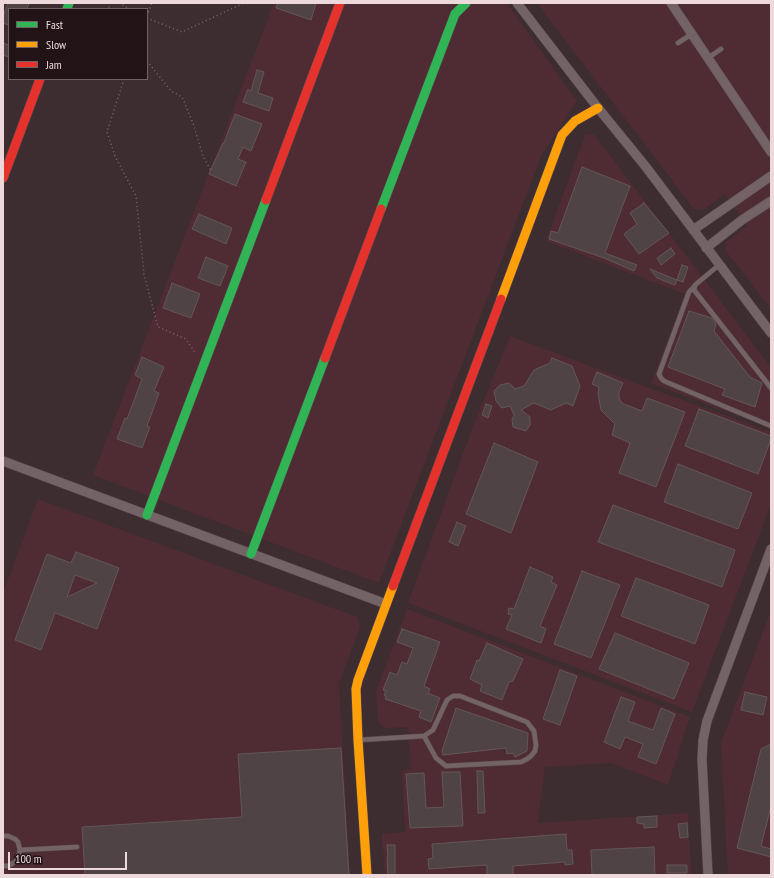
<!DOCTYPE html>
<style>
body{margin:0}
#map{position:relative;width:774px;height:878px;overflow:hidden;background:#3d2d30;font-family:"PT Sans Narrow",sans-serif}
canvas{display:block}
.frame{position:absolute;inset:0;border:4px solid #edd9dc;pointer-events:none}
.legend{position:absolute;left:8px;top:8px;width:140px;height:72px;box-sizing:border-box;background:#211316;border:1px solid #736265;margin:0;padding:5px 7px;list-style:none;font-size:12px;color:#edd9dc}
.legend li{display:flex;align-items:center;gap:8px;height:20px}
.legend b{width:20px;border:1px solid #736265}
.scale{position:absolute;left:8px;top:852px;width:119px;height:18px;box-sizing:border-box;border:2px solid #edd9dc;border-top:0;padding-left:5px;font-size:12px;line-height:14px;white-space:nowrap;color:#edd9dc;-webkit-text-stroke:3px #211316;paint-order:stroke}
</style>
<div id="map">
<canvas width="774" height="878"></canvas>
<div class="frame"></div>
<ul class="legend">
<li><b style="height:5px;background:#30b455"></b>Fast</li>
<li><b style="height:5px;background:#ff9f0a"></b>Slow</li>
<li><b style="height:5px;background:#e5322d"></b>Jam</li>
</ul>
<div class="scale">100 m</div>
</div>
<script>
const context = document.querySelector('canvas').getContext('2d');
context.lineJoin = 'round';
function fill(path, color) { context.fillStyle = color; context.fill(path, 'evenodd'); }
const shape = rows => new Path2D(rows.map(r => 'M' + r).join(''));
function stroke(path, color, width, dash) { context.strokeStyle = color; context.lineWidth = width; context.lineCap = dash ? 'butt' : 'round'; context.setLineDash(dash || []); context.stroke(path); }
fill(shape([
 [274,3,507,3,577,101,541,156,379,583,93,475],
 [537,3,771,3,771,309,726,251,725,243,747,226,725,194,703,210,694,209],
 [594,134,771,368,771,428,651,383,685,294,546,241,585,135],
 [510,336,649,388,771,432,771,504,692,712,408,603,474,424],
 [38,499,357,617,360,627,339,684,350,875,3,875,3,593],
 [407,609,690,717,668,785,611,763,545,767,538,823,688,813,691,875,385,875,382,834,405,832,402,771,411,769,408,727,385,728,378,722,376,691],
 [771,610,771,875,728,875,721,743]
]), '#4f2c34');
const building = shape([
 [8,3,29,3,27,9,9,9,9,25,3,23,3,16,8,3],
 [278,3,316,3,311,20,276,8,278,3],
 [3,43,9,45,9,57,3,55,3,43],
 [257,70,264,72,258,93,273,98,269,111,243,102,248,89,251,91,257,70],
 [235,114,262,124,251,151,243,147,238,159,246,162,236,186,209,174,223,143,224,143,235,114],
 [582,167,630,186,605,253,637,265,634,271,604,258,549,239,551,231,558,233,582,167],
 [644,203,669,233,639,254,624,234,637,224,630,213,644,203],
 [199,214,232,228,226,244,192,229,199,214],
 [671,248,675,254,661,265,657,258,671,248],
 [206,257,228,266,220,286,198,278,206,257],
 [682,265,688,267,683,282,677,280,682,265],
 [650,269,677,280,675,285,657,278,650,269],
 [172,283,200,294,191,318,163,308,172,283],
 [689,311,712,318,716,324,714,331,750,377,762,383,755,407,722,395,725,389,668,367,689,311],
 [142,357,164,367,154,391,159,393,147,426,150,427,142,448,117,439,125,418,127,419,142,379,135,375,142,357],
 [552,358,572,366,580,386,573,406,566,403,551,410,534,403,521,410,530,417,530,425,526,431,513,427,512,420,514,415,510,406,502,408,496,401,494,391,500,385,509,383,515,389,524,386,534,370,550,363,552,358],
 [597,372,623,383,619,392,619,398,621,402,624,404,642,411,647,398,685,412,656,487,619,473,630,443,612,435,615,424,601,410,598,394,599,387,592,384,597,372],
 [486,404,492,406,488,418,482,415,486,404],
 [699,409,771,436,771,439,758,474,685,446,699,409],
 [494,443,538,462,511,533,466,514,494,443],
 [678,464,752,493,738,529,664,502,678,464],
 [613,505,735,550,722,587,598,542,613,505],
 [457,522,466,526,458,546,449,542,457,522],
 [76,552,119,568,97,629,55,613,41,650,15,640,47,554,71,563,76,552],
 [75,575,97,583,67,597,75,575],
 [530,567,553,577,551,582,557,585,540,626,546,629,541,643,506,629,512,615,508,614,509,608,514,609,530,567],
 [582,571,620,585,591,658,554,644,582,571],
 [636,578,709,605,695,644,621,616,636,578],
 [402,629,440,642,424,686,430,689,428,693,440,698,431,722,419,717,421,711,385,699,386,696,384,695,386,691,383,690,390,672,397,675,402,662,407,664,413,648,397,642,402,629],
 [615,633,689,663,674,699,599,669,615,633],
 [487,643,523,659,513,681,509,682,502,700,480,691,482,685,470,679,477,660,479,661,487,643],
 [560,670,577,676,560,725,543,719,560,670],
 [745,692,767,697,763,715,741,710,745,692],
 [621,697,635,702,628,721,653,730,661,708,675,714,656,764,638,757,643,744,625,737,620,749,604,742,621,697],
 [456,708,528,733,527,751,515,757,513,753,507,754,506,748,443,755,442,751,456,708],
 [771,744,771,806,761,846,771,849,771,857,737,848,761,749,771,744],
 [341,748,349,875,85,875,82,827,242,817,238,754,341,748],
 [477,771,483,771,485,813,478,813,477,771],
 [442,772,460,772,463,826,410,828,406,774,424,773,426,808,444,807,442,772],
 [657,816,657,827,644,828,644,824,637,823,637,817,657,816],
 [687,823,688,837,680,838,678,824,687,823],
 [566,834,567,850,572,850,573,864,565,865,565,862,513,866,513,875,487,875,487,865,429,869,428,859,433,858,432,844,566,834],
 [387,845,395,845,395,875,388,875,387,857,388,857,387,845],
 [654,847,655,875,592,875,591,850,654,847],
 [667,865,687,865,687,873,667,873,667,865]
]);
fill(building, '#504345');
stroke(building, '#645658', 1);
const lane = shape([
 [678,43,692,34],
 [708,58,721,49],
 [719,265,695,285,694,290,771,388],
 [694,287,689,292,659,374,661,378,664,381,771,426],
 [358,740,424,736,433,730,447,700,453,696,460,696,527,722,534,731,536,745,535,751,531,756,527,759,521,762,446,766,436,758,424,736],
 [3,836,8,836,15,839,18,842,20,850,18,858,15,862,8,866,3,866],
 [20,850,77,847]
]);
const street = shape([
 [517,3,598,108,646,167,771,333],
 [671,3,771,152],
 [693,230,771,176],
 [706,248,742,220,771,201],
 [3,461,386,604],
 [708,875,702,759,703,740,707,721,771,549]
]);
const fast = shape([
 [67,9,69,3],
 [381,209,455,14,466,3],
 [147,515,266,200],
 [251,554,325,358]
]);
const slow = shape([
 [501,299,562,135,575,121,598,108],
 [367,875,358,740,356,689,358,680,393,586]
]);
const jam = shape([
 [3,178,40,79],
 [266,200,340,3],
 [325,358,381,209],
 [393,586,501,299]
]);
stroke(lane, '#574a4c', 5.5);
stroke(street, '#574a4c', 10);
stroke(fast, '#574a4c', 10);
stroke(slow, '#574a4c', 10);
stroke(jam, '#574a4c', 10);
stroke(shape([
 [107,3,110,9],
 [119,3,130,9],
 [147,16,152,3],
 [147,18,182,32,244,3],
 [147,61,171,91,182,97,193,123,203,156,211,171],
 [124,79,107,132,115,156,136,196,144,274,158,327,186,339,196,354]
]), '#76686b', 1.5, [1, 3]);
stroke(lane, '#736366', 4.5);
stroke(street, '#736366', 9);
stroke(fast, '#30b455', 9);
stroke(slow, '#ff9f0a', 9);
stroke(jam, '#e5322d', 9);
</script>
